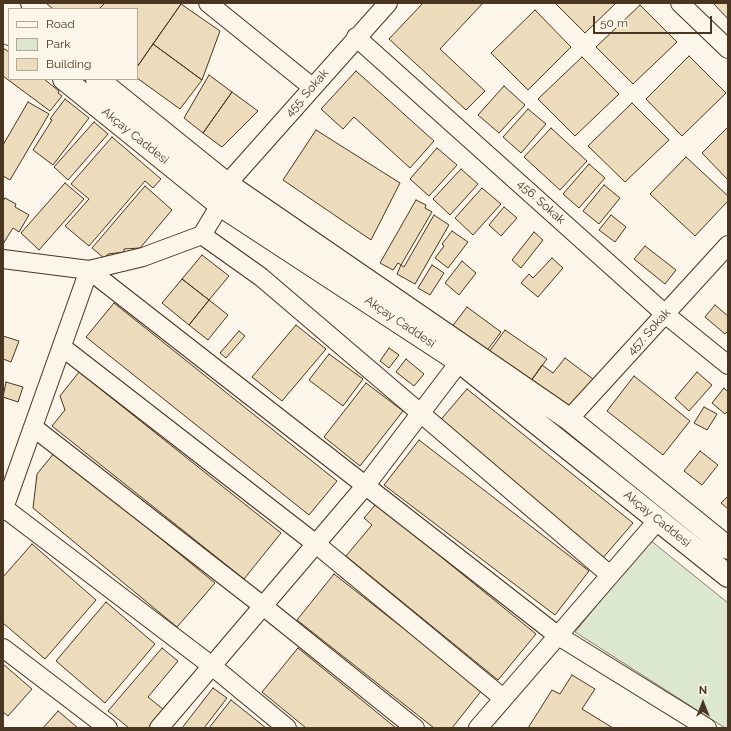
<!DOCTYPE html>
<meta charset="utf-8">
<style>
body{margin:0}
#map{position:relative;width:731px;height:731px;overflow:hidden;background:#fbf6e9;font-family:Raleway,sans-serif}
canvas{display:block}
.frame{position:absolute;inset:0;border:4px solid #4a3520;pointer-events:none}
.legend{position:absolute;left:8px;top:8px;width:130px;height:72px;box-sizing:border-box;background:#fbf6e9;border:1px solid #b4a999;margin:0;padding:5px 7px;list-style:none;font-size:12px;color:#4a3520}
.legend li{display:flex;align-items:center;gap:8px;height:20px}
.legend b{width:20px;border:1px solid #b4a999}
.north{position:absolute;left:683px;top:683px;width:40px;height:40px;-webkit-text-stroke:3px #fbf6e9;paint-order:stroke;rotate:0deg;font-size:11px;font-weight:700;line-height:16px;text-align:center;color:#4a3520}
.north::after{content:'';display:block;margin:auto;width:14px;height:18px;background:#4a3520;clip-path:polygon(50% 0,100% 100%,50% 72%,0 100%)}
.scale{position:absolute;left:593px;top:16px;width:119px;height:18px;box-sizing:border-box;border:2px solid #4a3520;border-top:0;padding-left:5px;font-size:12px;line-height:14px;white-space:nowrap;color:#4a3520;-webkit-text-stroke:3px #fbf6e9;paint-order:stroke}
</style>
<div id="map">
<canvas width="731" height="731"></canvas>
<div class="frame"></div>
<ul class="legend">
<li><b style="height:5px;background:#fbf6e9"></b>Road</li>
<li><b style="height:11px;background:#dce7d0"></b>Park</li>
<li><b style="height:11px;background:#ecdcbc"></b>Building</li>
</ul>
<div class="north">N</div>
<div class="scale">50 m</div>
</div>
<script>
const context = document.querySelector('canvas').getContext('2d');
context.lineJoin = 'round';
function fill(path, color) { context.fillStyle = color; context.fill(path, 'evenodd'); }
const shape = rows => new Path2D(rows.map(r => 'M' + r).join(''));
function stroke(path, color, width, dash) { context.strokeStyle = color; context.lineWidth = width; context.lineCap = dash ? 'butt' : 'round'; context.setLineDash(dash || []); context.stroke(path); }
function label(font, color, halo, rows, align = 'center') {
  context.font = font + ' Raleway,sans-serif'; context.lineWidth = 3; context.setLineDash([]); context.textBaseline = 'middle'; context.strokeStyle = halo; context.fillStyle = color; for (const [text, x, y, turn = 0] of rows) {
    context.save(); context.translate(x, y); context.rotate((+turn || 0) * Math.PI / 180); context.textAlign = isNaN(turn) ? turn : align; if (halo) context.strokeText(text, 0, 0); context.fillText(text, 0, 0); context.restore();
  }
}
const green = shape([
 [650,540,728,603,728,728,725,728,575,632,650,540]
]);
fill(green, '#dce7d0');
stroke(green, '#887966', 1);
const building = shape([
 [46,3,103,3,104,4,99,9,53,9,46,3],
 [105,3,180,3,181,4,137,67,137,9,99,9,105,3],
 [423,3,483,3,440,49,485,91,466,110,389,39,423,3],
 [555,3,616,3,585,33,555,3],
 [713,3,728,3,728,19,713,3],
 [181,4,220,31,202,80,153,44,181,4],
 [640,5,677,42,633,84,596,47,640,5],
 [535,10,571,47,528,90,491,53,535,10],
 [153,44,202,80,180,109,137,78,137,67,153,44],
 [3,48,9,52,9,79,44,79,59,91,58,93,62,96,50,111,3,76,3,48],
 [689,56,726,93,682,136,646,99,689,56],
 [582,57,619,94,575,136,538,99,582,57],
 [356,71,434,141,410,168,354,117,343,129,321,109,356,71],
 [209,75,232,92,203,133,184,118,209,75],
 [504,86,525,105,499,133,478,115,504,86],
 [232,92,258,111,222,147,203,133,232,92],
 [65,99,89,118,53,165,33,150,52,120,50,119,65,99],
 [28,102,49,114,10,180,3,176,3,145,28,102],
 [632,103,669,140,625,182,588,146,632,103],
 [528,109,546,124,521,153,503,137,528,109],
 [94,122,108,134,68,180,54,167,94,122],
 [728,127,728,180,702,153,728,127],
 [551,128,587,161,560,190,524,157,551,128],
 [316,130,400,183,371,240,283,180,316,130],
 [112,137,161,179,153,188,145,181,89,246,65,226,89,199,71,184,112,137],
 [437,148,457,165,429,196,410,179,437,148],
 [686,157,728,196,728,201,695,236,650,194,686,157],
 [589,164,605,178,579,208,563,194,589,164],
 [461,169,478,184,450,215,433,199,461,169],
 [65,183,84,199,39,250,21,233,65,183],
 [604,185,620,198,599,224,583,211,604,185],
 [145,186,172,210,140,248,124,249,124,252,108,254,104,258,92,248,145,186],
 [482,188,501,204,473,235,455,218,482,188],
 [5,198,16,204,15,207,29,215,19,232,13,228,3,244,3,201,5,198],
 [416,200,426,205,425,208,432,212,401,265,398,263,393,270,380,263,416,200],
 [504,207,517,218,501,236,489,225,504,207],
 [434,215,449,225,415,284,397,274,401,265,404,267,434,215],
 [611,215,626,227,615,242,599,230,611,215],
 [452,231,468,242,448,268,435,258,444,246,442,244,452,231],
 [534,232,543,240,521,268,512,260,534,232],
 [645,246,676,270,665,284,634,259,645,246],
 [202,255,229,276,209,300,182,279,202,255],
 [552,258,563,268,538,297,521,283,529,274,533,278,552,258],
 [462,261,476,273,459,295,445,283,462,261],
 [432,265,444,273,430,295,418,288,432,265],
 [182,279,209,300,189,325,162,303,182,279],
 [209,300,228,315,208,340,189,325,209,300],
 [114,303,337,481,309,515,86,337,114,303],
 [715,305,728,316,728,331,725,334,705,317,715,305],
 [467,307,501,332,485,353,451,328,467,307],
 [296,325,326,349,282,401,252,377,296,325],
 [505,330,547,359,528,385,486,356,505,330],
 [239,331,245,336,226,358,220,353,239,331],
 [3,336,19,341,11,362,3,359,3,336],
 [389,348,399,355,389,368,380,361,389,348],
 [329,354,363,379,343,406,309,380,329,354],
 [565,358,593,379,565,415,528,385,542,365,553,373,565,358],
 [406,359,424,374,414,386,396,372,406,359],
 [79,372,281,533,244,579,52,426,65,410,60,396,79,372],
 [697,372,712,385,689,411,675,398,697,372],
 [634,376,690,421,663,455,607,411,634,376],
 [6,382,23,387,18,402,3,397,6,382],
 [366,383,403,411,360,466,324,437,366,383],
 [724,388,728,392,728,411,725,414,712,403,724,388],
 [467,389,633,523,602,559,438,423,467,389],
 [704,407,717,414,707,430,694,423,704,407],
 [419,440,589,571,555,615,384,485,419,440],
 [700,451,718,465,702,485,684,471,700,451],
 [55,452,215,583,177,627,33,508,37,474,55,452],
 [728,496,728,509,721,503,728,496],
 [376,504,536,634,498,680,346,556,372,525,364,518,376,504],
 [32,544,96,600,45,659,3,623,3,577,32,544],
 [334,574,482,690,452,728,434,728,297,620,334,574],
 [106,602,155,644,105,703,56,661,106,602],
 [162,648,178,661,148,697,164,710,149,728,129,728,108,711,162,648],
 [298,648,396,728,306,728,262,692,298,648],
 [3,664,32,689,8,716,3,712,3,664],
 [572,675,595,689,582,709,613,728,528,728,552,690,560,694,572,675],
 [213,688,227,698,204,728,182,728,213,688],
 [231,700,266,728,209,728,231,700],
 [58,711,78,728,43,728,58,711]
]);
fill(building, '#ecdcbc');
stroke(building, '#4a3520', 1);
const minor = shape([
 [208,3,312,87],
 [680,3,728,49],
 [356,37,665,314,728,365],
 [227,184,388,3],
 [202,235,261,277,610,575],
 [3,259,89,270,143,257,202,235,220,205],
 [89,270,557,635,707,728],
 [62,347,316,544,503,698],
 [569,419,728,245],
 [33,427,263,606,415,728],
 [4,508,212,666,287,728],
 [3,511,89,270],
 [3,648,108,728],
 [159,728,366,485,467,352],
 [478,728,658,520]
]);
const major = shape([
 [3,3,10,9],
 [3,29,9,34],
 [64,79,220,205,460,362,728,576],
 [97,79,227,184,569,419,728,548]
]);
stroke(minor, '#4a3520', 20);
stroke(major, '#4a3520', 24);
stroke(minor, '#fbf6e9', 18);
stroke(major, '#fbf6e9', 22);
label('12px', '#4a3520', '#fbf6e9', [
 ["455. Sokak",307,93,-49],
 ["Akçay Caddesi",135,136,39],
 ["456. Sokak",541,202,42],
 ["Akçay Caddesi",400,322,34],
 ["457. Sokak",649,332,-48],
 ["Akçay Caddesi",657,519,39]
]);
</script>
